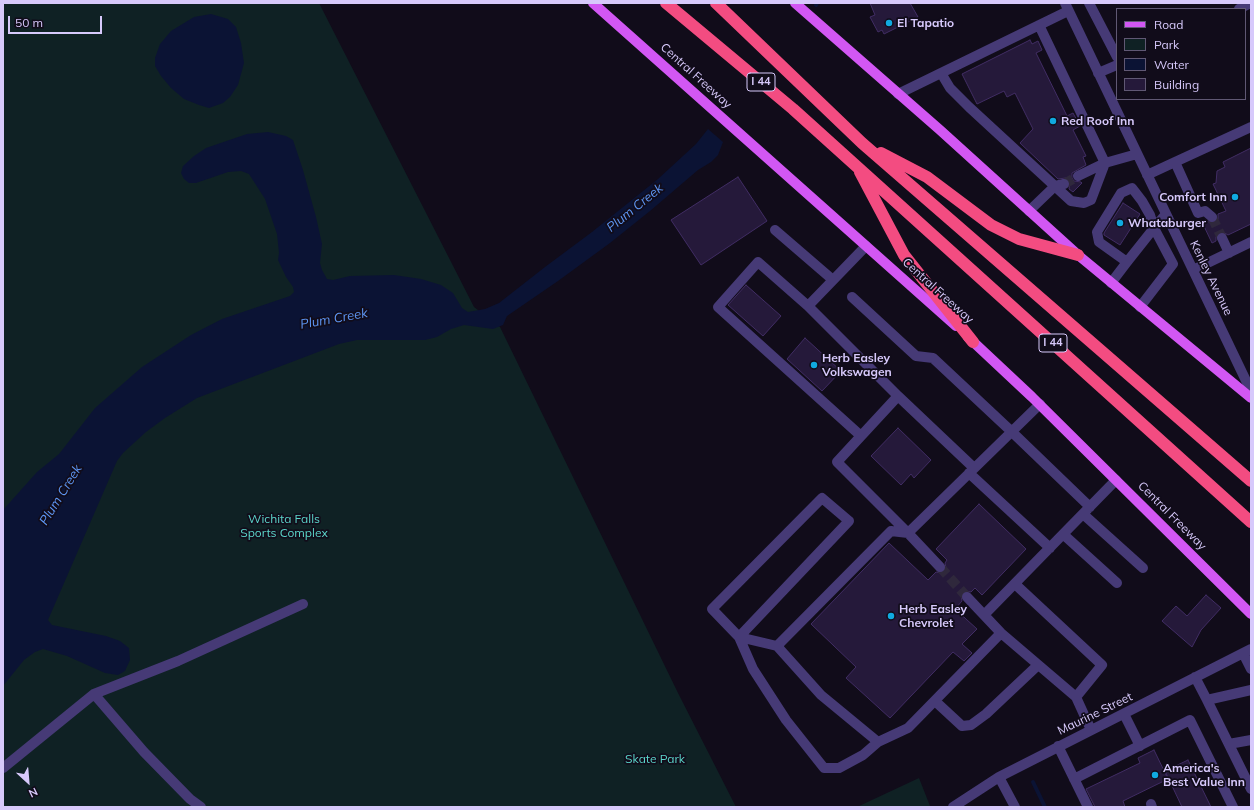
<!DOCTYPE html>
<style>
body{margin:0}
#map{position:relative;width:1254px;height:810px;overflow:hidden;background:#110c1a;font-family:Mulish,sans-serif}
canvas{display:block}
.frame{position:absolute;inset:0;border:4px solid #d7c9fb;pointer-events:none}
.legend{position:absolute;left:1116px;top:8px;width:130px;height:92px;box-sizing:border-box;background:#110c1a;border:1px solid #605874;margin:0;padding:5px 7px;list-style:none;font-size:12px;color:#d7c9fb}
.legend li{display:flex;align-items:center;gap:8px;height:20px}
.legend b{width:20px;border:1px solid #605874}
.north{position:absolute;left:8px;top:762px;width:40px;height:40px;-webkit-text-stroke:3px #110c1a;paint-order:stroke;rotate:154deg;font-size:11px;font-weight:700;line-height:16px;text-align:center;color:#d7c9fb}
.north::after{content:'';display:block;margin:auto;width:14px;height:18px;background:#d7c9fb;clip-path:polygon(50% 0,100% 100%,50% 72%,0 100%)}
.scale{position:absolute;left:8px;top:16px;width:94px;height:18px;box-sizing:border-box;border:2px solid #d7c9fb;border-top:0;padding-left:5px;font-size:12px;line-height:14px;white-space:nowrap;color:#d7c9fb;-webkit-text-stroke:3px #110c1a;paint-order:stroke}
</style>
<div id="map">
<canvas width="1254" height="810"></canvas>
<div class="frame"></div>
<ul class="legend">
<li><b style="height:5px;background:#d257f3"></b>Road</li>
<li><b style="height:11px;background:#0f2124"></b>Park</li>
<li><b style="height:11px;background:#0b1334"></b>Water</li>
<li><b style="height:11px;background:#25193a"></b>Building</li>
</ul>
<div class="north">N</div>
<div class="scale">50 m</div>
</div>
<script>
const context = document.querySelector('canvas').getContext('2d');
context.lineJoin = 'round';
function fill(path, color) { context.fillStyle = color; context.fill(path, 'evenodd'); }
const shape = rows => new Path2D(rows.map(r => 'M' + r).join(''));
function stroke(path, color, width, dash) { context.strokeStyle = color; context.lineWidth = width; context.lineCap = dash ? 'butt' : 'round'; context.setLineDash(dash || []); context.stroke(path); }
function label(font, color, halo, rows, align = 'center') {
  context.font = font + ' Mulish,sans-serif'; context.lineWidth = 3.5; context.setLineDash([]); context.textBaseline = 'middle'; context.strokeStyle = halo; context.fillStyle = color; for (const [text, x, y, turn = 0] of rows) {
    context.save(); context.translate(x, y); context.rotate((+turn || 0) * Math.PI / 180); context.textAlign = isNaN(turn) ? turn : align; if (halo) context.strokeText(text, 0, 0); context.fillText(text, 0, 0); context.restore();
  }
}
fill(shape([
 [3,3,319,3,474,307,500,327,678,693,736,807,3,807],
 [919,778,930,806,928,807,857,807]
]), '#0f2124');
fill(shape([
 [211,14,228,19,236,27,241,43,244,63,238,85,230,97,223,103,209,108,199,105,184,99,171,88,161,76,155,66,155,58,160,44,171,31,194,17],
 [708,129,723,142,718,155,711,162,698,170,650,211,610,243,558,281,507,316,503,325,493,329,464,325,451,329,437,337,425,340,357,340,339,344,197,398,165,418,146,432,123,453,117,461,48,620,52,625,106,636,120,641,129,648,130,660,125,671,118,675,105,673,67,656,43,649,35,652,24,660,3,686,3,510,37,472,59,454,95,408,142,367,191,335,222,319,290,296,294,292,293,287,286,277,278,260,279,253,277,234,265,199,249,174,241,171,228,172,196,183,189,183,184,179,181,173,183,166,194,156,206,148,247,134,268,132,286,136,293,140,303,170,316,217,322,244,320,263,322,270,327,279,333,280,350,276,394,275,421,279,441,285,453,293,462,308,468,312,485,309,499,303,545,267,592,232,658,179,696,144]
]), '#0b1334');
stroke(shape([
 [816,5,817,3],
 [1033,782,1045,807]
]), '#0b1334', 4);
const building = shape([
 [870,3,910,3,918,17,884,34,882,30,878,32,870,17,875,15,870,3],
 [1030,40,1032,44,1038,41,1042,50,1036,53,1067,116,1073,113,1080,126,1073,130,1086,156,1083,157,1086,165,1072,173,1072,178,1074,181,1081,182,1082,183,1073,192,1069,189,1070,183,1068,179,1066,178,1058,179,1020,143,1033,129,1015,93,1007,97,1004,91,977,104,962,74,1030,40],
 [1251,148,1251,224,1228,235,1223,232,1219,232,1216,237,1216,241,1212,243,1202,222,1206,220,1210,223,1215,223,1218,219,1218,214,1226,211,1213,184,1216,183,1217,171,1225,167,1223,162,1251,148],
 [738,177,767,221,701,265,671,220,738,177],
 [1123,203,1140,214,1120,245,1104,235,1104,233,1123,203],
 [746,285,781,316,763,336,728,305,746,285],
 [805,338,841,371,822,391,787,359,805,338],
 [898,428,931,460,914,478,911,474,901,485,871,456,898,428],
 [979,504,1026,549,982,595,975,588,971,592,965,591,961,595,962,601,955,609,977,629,962,644,972,653,964,661,953,652,890,718,846,678,856,667,811,624,889,543,928,580,936,572,941,573,944,572,946,568,945,563,947,560,936,549,979,504],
 [1206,595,1221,608,1201,630,1192,647,1162,621,1176,606,1187,616,1206,595],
 [1154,750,1168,779,1123,801,1125,807,1095,807,1086,789,1140,763,1138,758,1154,750],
 [1188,760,1211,807,1182,807,1165,771,1188,760]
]);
fill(building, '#25193a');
stroke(building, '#412d64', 1);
stroke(shape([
 [1064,184,1078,176],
 [1212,217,1222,238],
 [940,567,967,597]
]), '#2f283c', 10, [10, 5]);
stroke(shape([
 [1065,3,1251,391],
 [1089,3,1117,57],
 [1239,9,1250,3],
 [1039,25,1105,163,1137,154],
 [941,73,950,88,969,107,1071,201,1084,203,1091,200,1105,163],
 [1098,73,1117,65],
 [898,94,1068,11],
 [1147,175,1175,162],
 [1078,176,1105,163],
 [1029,211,1055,186,1064,184],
 [1212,217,1205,211,1198,213,1175,162,1251,127],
 [775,230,833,280],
 [1222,238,1229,253],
 [1193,270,1251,242],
 [1111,283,1127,262,1154,228,1150,215,1142,201,1132,188,1121,193,1097,232,1099,242,1127,262],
 [852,297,916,356,933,358,1012,432,1090,507],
 [808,306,898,396],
 [1140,307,1173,264,1154,228,1166,214],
 [861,436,718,307,758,262,808,306,866,246],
 [969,473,1050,548],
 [1083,514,1143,568],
 [908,533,891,531,777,646,821,695,878,742,908,728,1001,633],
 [908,533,837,462,898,396,974,468],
 [1064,535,1117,583],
 [940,567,908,533,1040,404],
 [1015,584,1102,665,1076,697],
 [967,597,984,615],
 [777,646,739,637,849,521,822,498,712,609,739,637,753,669,786,720,824,768,839,768,863,755,878,742],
 [1243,653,1251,669],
 [1195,677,1207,700,1251,690],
 [1207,700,1251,789],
 [935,701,962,726,971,725,986,714,1038,665],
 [1124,714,1140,746],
 [1091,730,1076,697,1001,633,984,615,1116,480],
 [1229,744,1251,740],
 [1058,746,1088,807],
 [3,768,94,694],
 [999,777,1015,807],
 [1074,779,1190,720,1233,807],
 [1151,804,1152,807],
 [201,807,190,799,144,752,94,694,178,661,303,604],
 [953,807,999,777,1251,649]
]), '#463a76', 10);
stroke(shape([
 [593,3,956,326],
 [795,3,940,130,1078,255,1251,398],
 [968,337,1032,397,1251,614]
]), '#d257f3', 10);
stroke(shape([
 [666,3,793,109,1251,522],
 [716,3,862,143,1251,481],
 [881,153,927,177,991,225,1019,239,1078,255],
 [860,172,904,255,973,342]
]), '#f34c81', 12);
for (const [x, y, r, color] of [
 [889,23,4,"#10aae0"],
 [1053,121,4,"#10aae0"],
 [1235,197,4,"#10aae0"],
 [1120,223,4,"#10aae0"],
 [814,365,4,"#10aae0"],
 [891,616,4,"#10aae0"],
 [1155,775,4,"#10aae0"]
]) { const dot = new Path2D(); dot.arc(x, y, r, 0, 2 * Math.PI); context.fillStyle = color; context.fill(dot); stroke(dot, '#110c1a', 1.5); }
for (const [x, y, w] of [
 [761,82,28],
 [1053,343,28]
]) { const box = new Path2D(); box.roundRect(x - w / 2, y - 9, w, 18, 3); context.fillStyle = '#110c1a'; context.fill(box); stroke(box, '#d7c9fb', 1); }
label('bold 11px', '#d7c9fb', null, [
 ["I 44",761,82],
 ["I 44",1053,343]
]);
label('bold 12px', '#d7c9fb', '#110c1a', [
 ["El Tapatio",897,23],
 ["Red Roof Inn",1061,121],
 ["Comfort Inn",1227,197,"right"],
 ["Whataburger",1128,223],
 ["Herb Easley",822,358],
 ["Volkswagen",822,372],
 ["Herb Easley",899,609],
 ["Chevrolet",899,623],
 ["America's",1163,768],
 ["Best Value Inn",1163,782]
], 'left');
label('12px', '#d7c9fb', '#110c1a', [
 ["Central Freeway",696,76,42],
 ["Kenley Avenue",1211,278,64],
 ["Central Freeway",938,291,42],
 ["Central Freeway",1172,516,45],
 ["Maurine Street",1095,714,-26]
]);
label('12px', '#5bd5ca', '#110c1a', [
 ["Wichita Falls",284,519],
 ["Sports Complex",284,533],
 ["Skate Park",655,759]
]);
label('italic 13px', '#5e96f4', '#110c1a', [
 ["Plum Creek",635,208,-39],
 ["Plum Creek",334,319,-10],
 ["Plum Creek",61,495,-58]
]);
</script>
